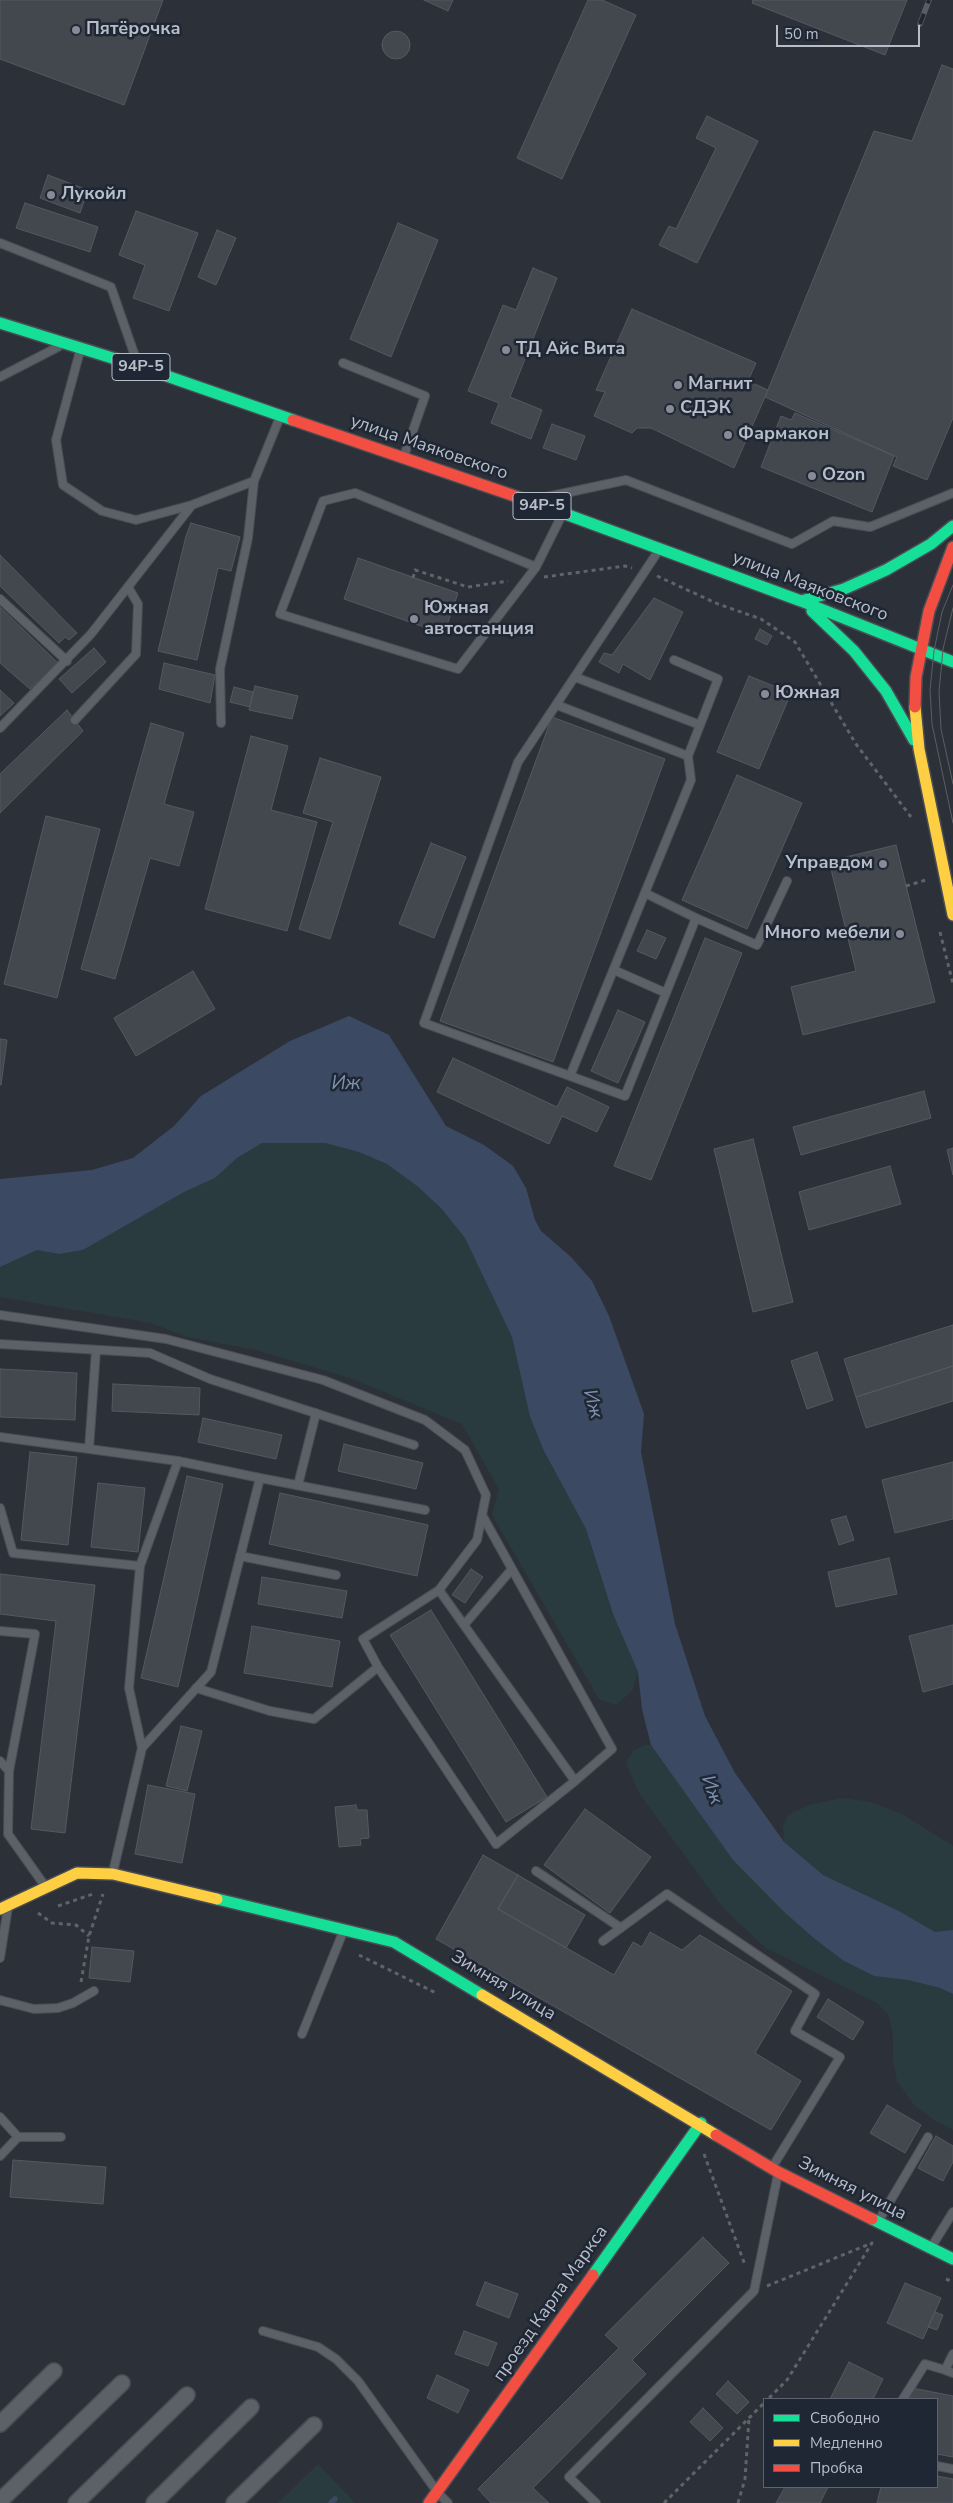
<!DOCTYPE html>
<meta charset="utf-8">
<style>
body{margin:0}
#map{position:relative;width:953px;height:2503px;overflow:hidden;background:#2c3139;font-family:"Nunito Sans",sans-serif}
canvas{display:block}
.legend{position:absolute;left:763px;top:2398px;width:175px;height:90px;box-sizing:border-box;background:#1f2734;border:1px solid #5c6370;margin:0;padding:6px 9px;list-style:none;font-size:15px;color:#b7bdc9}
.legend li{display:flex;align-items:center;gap:10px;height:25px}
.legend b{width:25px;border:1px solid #5c6370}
.scale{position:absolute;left:776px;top:25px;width:144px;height:22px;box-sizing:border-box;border:2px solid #b7bdc9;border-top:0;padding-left:6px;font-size:15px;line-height:18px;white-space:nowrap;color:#b7bdc9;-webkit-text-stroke:4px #1f2734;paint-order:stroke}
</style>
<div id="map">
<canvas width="953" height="2503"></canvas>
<ul class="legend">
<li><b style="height:6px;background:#16e098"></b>Свободно</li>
<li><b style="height:6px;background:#ffcf43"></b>Медленно</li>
<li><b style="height:6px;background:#f24e42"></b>Пробка</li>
</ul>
<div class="scale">50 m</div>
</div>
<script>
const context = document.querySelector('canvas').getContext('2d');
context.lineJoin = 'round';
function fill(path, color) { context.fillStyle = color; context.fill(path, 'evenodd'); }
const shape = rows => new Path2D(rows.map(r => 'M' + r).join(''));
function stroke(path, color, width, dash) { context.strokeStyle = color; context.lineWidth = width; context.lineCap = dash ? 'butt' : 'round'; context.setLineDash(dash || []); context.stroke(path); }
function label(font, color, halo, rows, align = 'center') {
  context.font = font + ' "Nunito Sans",sans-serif'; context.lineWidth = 5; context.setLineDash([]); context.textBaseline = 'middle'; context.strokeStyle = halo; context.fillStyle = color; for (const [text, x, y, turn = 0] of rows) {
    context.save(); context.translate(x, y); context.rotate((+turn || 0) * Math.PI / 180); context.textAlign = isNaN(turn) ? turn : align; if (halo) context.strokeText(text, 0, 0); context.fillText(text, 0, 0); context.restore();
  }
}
fill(shape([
 [297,1142,325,1143,359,1152,387,1164,417,1186,441,1208,465,1238,512,1337,530,1417,544,1451,586,1529,613,1614,638,1672,632,1691,616,1705,599,1699,492,1515,499,1489,462,1424,350,1378,256,1350,187,1337,151,1323,0,1297,0,1267,37,1250,59,1254,83,1250,184,1192,215,1178,237,1158,262,1143],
 [645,1745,651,1745,676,1778,733,1860,783,1911,816,1940,844,1961,874,1976,908,1980,940,1988,953,1994,953,2130,934,2120,914,2105,897,2081,893,2061,893,2037,889,2015,877,2003,766,1948,724,1909,639,1793,626,1763,633,1751],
 [842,1798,870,1802,902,1814,953,1846,953,1930,935,1933,899,1911,823,1875,784,1842,783,1826,788,1815,809,1805],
 [318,2464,355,2503,278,2503]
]), '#293b3f');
fill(shape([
 [349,1016,389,1035,446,1126,484,1145,513,1166,526,1188,535,1220,541,1231,571,1257,592,1281,609,1316,644,1414,641,1452,675,1624,705,1716,735,1773,784,1842,823,1875,899,1911,935,1932,953,1930,953,1994,940,1988,908,1980,874,1976,844,1961,816,1940,783,1911,733,1860,651,1745,642,1709,638,1672,613,1614,586,1529,544,1451,530,1417,512,1337,465,1238,441,1208,417,1186,387,1164,359,1152,325,1143,262,1143,237,1158,215,1178,184,1192,83,1250,59,1254,37,1250,0,1267,0,1179,92,1170,133,1158,174,1126,201,1096,290,1041]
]), '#3b4a62');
stroke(shape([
 [331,2503,335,2499]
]), '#3b4a62', 5.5);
const building = shape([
 [0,0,163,0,124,105,0,59,0,0],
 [424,0,453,0,448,11,424,0],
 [588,0,602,0,636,15,562,179,517,158,588,0],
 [753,0,907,0,885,55,752,3,753,0],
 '382 45a14 14 0 1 1 28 0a14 14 0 1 1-28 0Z',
 [942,65,953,69,953,418,927,480,893,466,897,457,765,397,874,131,912,141,942,65],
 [707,116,758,141,697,263,659,245,669,226,676,229,716,148,696,138,707,116],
 [48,175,88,190,80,213,40,198,48,175],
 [25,203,98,227,90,252,16,228,25,203],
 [136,211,198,233,169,311,133,298,145,265,119,255,136,211],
 [398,223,438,240,391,357,350,339,398,223],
 [217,230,236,238,216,285,198,277,217,230],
 [533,268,557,278,510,397,542,410,531,439,491,423,499,403,468,391,503,305,516,310,533,268],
 [632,309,756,363,748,381,768,390,734,468,651,428,637,428,632,433,594,416,605,392,596,390,632,309],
 [795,413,894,456,872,512,761,467,781,416,791,420,795,413],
 [552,424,585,436,576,460,543,448,552,424],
 [191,523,240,537,231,571,218,568,197,660,158,651,186,536,191,523],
 [0,555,77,633,69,640,65,637,59,643,0,586,0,555],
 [358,558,458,593,444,634,344,599,358,558],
 [654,598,683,612,650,680,623,664,619,673,599,662,604,653,612,655,654,598],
 [0,607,58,663,30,689,0,663,0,607],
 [760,629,772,636,767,645,755,639,760,629],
 [94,648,106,662,72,693,59,679,94,648],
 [164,663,215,675,210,703,159,689,164,663],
 [749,676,791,693,759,769,717,752,749,676],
 [255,686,298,696,292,719,249,710,255,686],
 [234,687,253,692,250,707,230,702,234,687],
 [0,690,14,703,0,716,0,690],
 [67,710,83,731,0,813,0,774,67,710],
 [552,717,665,759,553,1062,440,1021,552,717],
 [151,723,184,733,164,804,194,812,179,866,150,858,115,979,81,969,151,723],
 [251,736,288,746,271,810,317,822,287,931,205,909,251,736],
 [320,758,381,777,330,939,299,929,333,822,303,813,320,758],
 [737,775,802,803,747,929,682,900,737,775],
 [46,816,100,829,57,998,4,984,46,816],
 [431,843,466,857,434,938,399,924,431,843],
 [896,845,935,1002,803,1035,791,987,856,971,829,861,896,845],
 [647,930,666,938,656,959,637,951,647,930],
 [705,938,742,953,651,1180,614,1166,705,938],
 [193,971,215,1009,136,1056,114,1018,193,971],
 [618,1010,645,1022,618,1083,591,1071,618,1010],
 [0,1039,7,1040,1,1085,0,1085,0,1039],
 [453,1058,557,1107,567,1087,609,1107,597,1132,562,1116,549,1144,437,1092,453,1058],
 [924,1091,931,1118,801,1155,793,1127,924,1091],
 [753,1139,793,1302,753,1312,714,1149,753,1139],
 [953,1148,953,1175,947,1150,953,1148],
 [890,1166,901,1204,809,1230,799,1192,890,1166],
 [953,1325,953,1366,856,1397,844,1359,953,1325],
 [817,1352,833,1400,807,1409,791,1361,817,1352],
 [953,1366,953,1401,866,1428,856,1397,953,1366],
 [0,1369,77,1373,75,1420,0,1417,0,1369],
 [113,1384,200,1388,199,1415,112,1411,113,1384],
 [203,1418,282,1435,276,1459,198,1442,203,1418],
 [344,1444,423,1463,416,1489,338,1471,344,1444],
 [30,1452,77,1457,68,1545,21,1540,30,1452],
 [953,1462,953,1519,895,1533,882,1480,953,1462],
 [187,1476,223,1484,178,1687,141,1678,187,1476],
 [98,1483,145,1488,138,1552,91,1547,98,1483],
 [280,1493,428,1525,417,1576,269,1544,280,1493],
 [846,1516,854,1540,839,1545,831,1520,846,1516],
 [889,1558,897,1594,836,1607,828,1572,889,1558],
 [471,1569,483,1577,465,1603,452,1595,471,1569],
 [0,1574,95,1585,65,1833,31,1829,56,1621,0,1614,0,1574],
 [262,1577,347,1591,342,1618,258,1604,262,1577],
 [431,1610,547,1797,506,1822,390,1635,431,1610],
 [953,1625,953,1684,923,1692,909,1636,953,1625],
 [252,1626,340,1641,332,1687,244,1673,252,1626],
 [181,1726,202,1731,187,1791,166,1786,181,1726],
 [148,1785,195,1794,182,1863,135,1854,148,1785],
 [356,1805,357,1810,367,1810,369,1838,360,1839,361,1845,339,1847,335,1807,356,1805],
 [585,1809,651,1857,610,1913,544,1865,585,1809],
 [483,1855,518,1875,498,1909,614,1975,633,1942,642,1947,650,1932,682,1950,700,1935,792,1991,755,2053,801,2081,771,2130,436,1939,483,1855],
 [518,1875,585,1915,566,1948,498,1909,518,1875],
 [92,1947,134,1951,130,1982,89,1978,92,1947],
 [828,1999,864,2022,853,2040,817,2017,828,1999],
 [887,2105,921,2125,905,2153,870,2133,887,2105],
 [936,2136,953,2146,953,2162,943,2181,918,2168,936,2136],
 [13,2160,106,2167,103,2204,10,2197,13,2160],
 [703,2237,729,2263,632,2360,646,2374,533,2488,549,2503,491,2503,478,2489,619,2348,605,2335,703,2237],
 [485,2282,518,2294,509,2318,476,2305,485,2282],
 [905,2283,941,2298,923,2339,887,2323,905,2283],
 [935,2312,943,2315,937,2330,928,2327,935,2312],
 [464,2331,497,2343,488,2366,455,2354,464,2331],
 [849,2362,883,2379,873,2399,830,2399,849,2362],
 [437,2375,469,2390,458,2413,427,2398,437,2375],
 [728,2381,749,2402,737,2414,716,2394,728,2381],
 [912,2388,953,2396,953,2457,937,2454,937,2399,909,2399,912,2388],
 [703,2408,723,2428,710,2441,690,2422,703,2408],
 [937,2476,953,2479,953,2503,877,2503,881,2487,937,2487,937,2476],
 [785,2487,828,2487,820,2503,776,2503,785,2487]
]);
fill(building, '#43474e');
stroke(building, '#545961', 1);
const lane = shape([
 [0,243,111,287,137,362],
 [80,351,56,440,63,485,102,511,136,520,192,505],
 [343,363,425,396,404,456],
 [0,377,58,347],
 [542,498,626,480,792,544,833,521,870,527,953,493],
 [659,550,518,762,424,1023,625,1096,696,918,757,945,787,881],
 [536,567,355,493,323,501,280,614,458,669,536,567,562,515],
 [0,599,67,661],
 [674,660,718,679,688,756],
 [575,677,700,725],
 [557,705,688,756,691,780,570,1076],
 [75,720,136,654,138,604,128,587],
 [221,723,220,669,248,538,254,481],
 [0,728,91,634,192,505,254,481,280,417],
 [645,893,696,918],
 [614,970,666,993],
 [0,1315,166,1339,323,1380,425,1420,465,1450,486,1495,477,1540,439,1590],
 [0,1344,150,1353,210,1379,414,1445],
 [0,1437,178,1461,140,1566,129,1688,142,1748],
 [89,1449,96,1350],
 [260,1478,425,1510],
 [298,1485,316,1413],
 [0,1508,13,1553,140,1566],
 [482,1515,612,1749,575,1781],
 [240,1556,336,1575],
 [464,1625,512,1569],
 [0,1631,35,1634,9,1771],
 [196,1688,270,1711,314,1719,378,1667,496,1844,575,1781,439,1590,363,1639,378,1667],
 [0,1761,9,1771,8,1834,45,1886],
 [536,1871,621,1928],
 [113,1872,142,1748,211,1672,260,1478,178,1461],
 [603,1941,667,1894,815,1994,795,2031,840,2057,773,2166],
 [0,1958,8,1907],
 [0,2000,34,2009,58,2008,73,2003,94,1991],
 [302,2034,343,1932],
 [0,2117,18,2137],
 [0,2156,18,2137,61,2137],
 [879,2220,928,2137],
 [932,2246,953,2212],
 [263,2331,318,2347,336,2359,358,2381,438,2493,448,2503],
 [953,2354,945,2370,953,2373],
 [903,2399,925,2364,945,2370],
 [937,2466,953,2469],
 [596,2503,569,2477,754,2291,778,2174]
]);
const street = shape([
 [0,2424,54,2371],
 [0,2501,122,2383],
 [76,2503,187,2395],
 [154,2503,251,2407],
 [234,2503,314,2425]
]);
const fast = shape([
 [0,323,138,366,293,420],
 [541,505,801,601,953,662],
 [801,601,844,589,886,570,931,544,953,526],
 [812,611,854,651,886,691,914,740],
 [217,1899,394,1942,482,1995],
 [872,2219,953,2259],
 [593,2275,701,2123]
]);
const slow = shape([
 [915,707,919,749,953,915],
 [0,1909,77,1873,113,1874,217,1899],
 [482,1995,716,2135]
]);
const jam = shape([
 [293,420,541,505],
 [915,707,916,677,929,611,953,547],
 [716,2135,778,2172,872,2219],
 [429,2503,593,2275]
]);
stroke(lane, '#4a4d54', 10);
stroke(street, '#4a4d54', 18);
stroke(fast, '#4a4d54', 14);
stroke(slow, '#4a4d54', 14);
stroke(jam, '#4a4d54', 14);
stroke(shape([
 [657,576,718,604,761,619,795,642,856,744,911,817],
 [544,577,625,566,632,568],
 [413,578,415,570,468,587,508,581],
 [906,886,926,880],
 [940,932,953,984],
 [58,1906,93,1894],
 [38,1913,52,1923,76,1925,89,1936],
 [359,1955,436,1993],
 [81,1982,89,1936,103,1894],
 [704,2154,745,2265],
 [946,2279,953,2282],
 [767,2286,872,2243,787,2380,768,2399],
 [664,2503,764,2403],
 [738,2503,745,2479,749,2418]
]), '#5f646a', 3, [4, 4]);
stroke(lane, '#5c6067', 8);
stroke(street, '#5c6067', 15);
stroke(fast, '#16e098', 11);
stroke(slow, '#ffcf43', 11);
stroke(jam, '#f24e42', 11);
stroke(shape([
 [953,585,942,612,934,651,930,690,932,724,953,823],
 [953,608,943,649,939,692,941,729,953,784]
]), '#5a5e64', 1);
const rail = shape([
 [920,24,929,0]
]);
stroke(rail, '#5a5e64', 5.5);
stroke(rail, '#1f2734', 4, [11]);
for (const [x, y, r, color] of [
 [76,30,5,"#868c97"],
 [51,195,5,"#868c97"],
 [506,350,5,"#868c97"],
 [678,385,5,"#868c97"],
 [670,409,5,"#868c97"],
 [728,435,5,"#868c97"],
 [812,476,5,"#868c97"],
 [414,619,5,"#868c97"],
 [765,694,5,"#868c97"],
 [883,864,5,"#868c97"],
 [900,934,5,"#868c97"]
]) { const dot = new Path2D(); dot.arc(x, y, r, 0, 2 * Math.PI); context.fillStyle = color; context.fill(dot); stroke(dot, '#1f2734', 2); }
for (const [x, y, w] of [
 [141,367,58],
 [542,506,58]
]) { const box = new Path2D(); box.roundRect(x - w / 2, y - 13.5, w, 27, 4); context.fillStyle = '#1f2734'; context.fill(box); stroke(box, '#b7bdc9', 1); }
label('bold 16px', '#b7bdc9', null, [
 ["94Р-5",141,367],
 ["94Р-5",542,506]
]);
label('bold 18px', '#b7bdc9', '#1f2734', [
 ["Пятёрочка",86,30],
 ["Лукойл",61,195],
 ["ТД Айс Вита",516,350],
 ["Магнит",688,385],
 ["СДЭК",680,409],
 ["Фармакон",738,435],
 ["Ozon",822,476],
 ["Южная",424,609],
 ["автостанция",424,630],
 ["Южная",775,694],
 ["Управдом",873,864,"right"],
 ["Много мебели",890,934,"right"]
], 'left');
label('18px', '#b7bdc9', '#1f2734', [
 ["улица Маяковского",429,448,19],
 ["улица Маяковского",810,587,21],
 ["Зимняя улица",503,1986,31],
 ["Зимняя улица",852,2189,27],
 ["проезд Карла Маркса",551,2304,-55]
]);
label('italic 19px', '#8092af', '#1f2734', [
 ["Иж",346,1084],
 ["Иж",592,1404,75],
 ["Иж",711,1790,70]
]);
</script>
